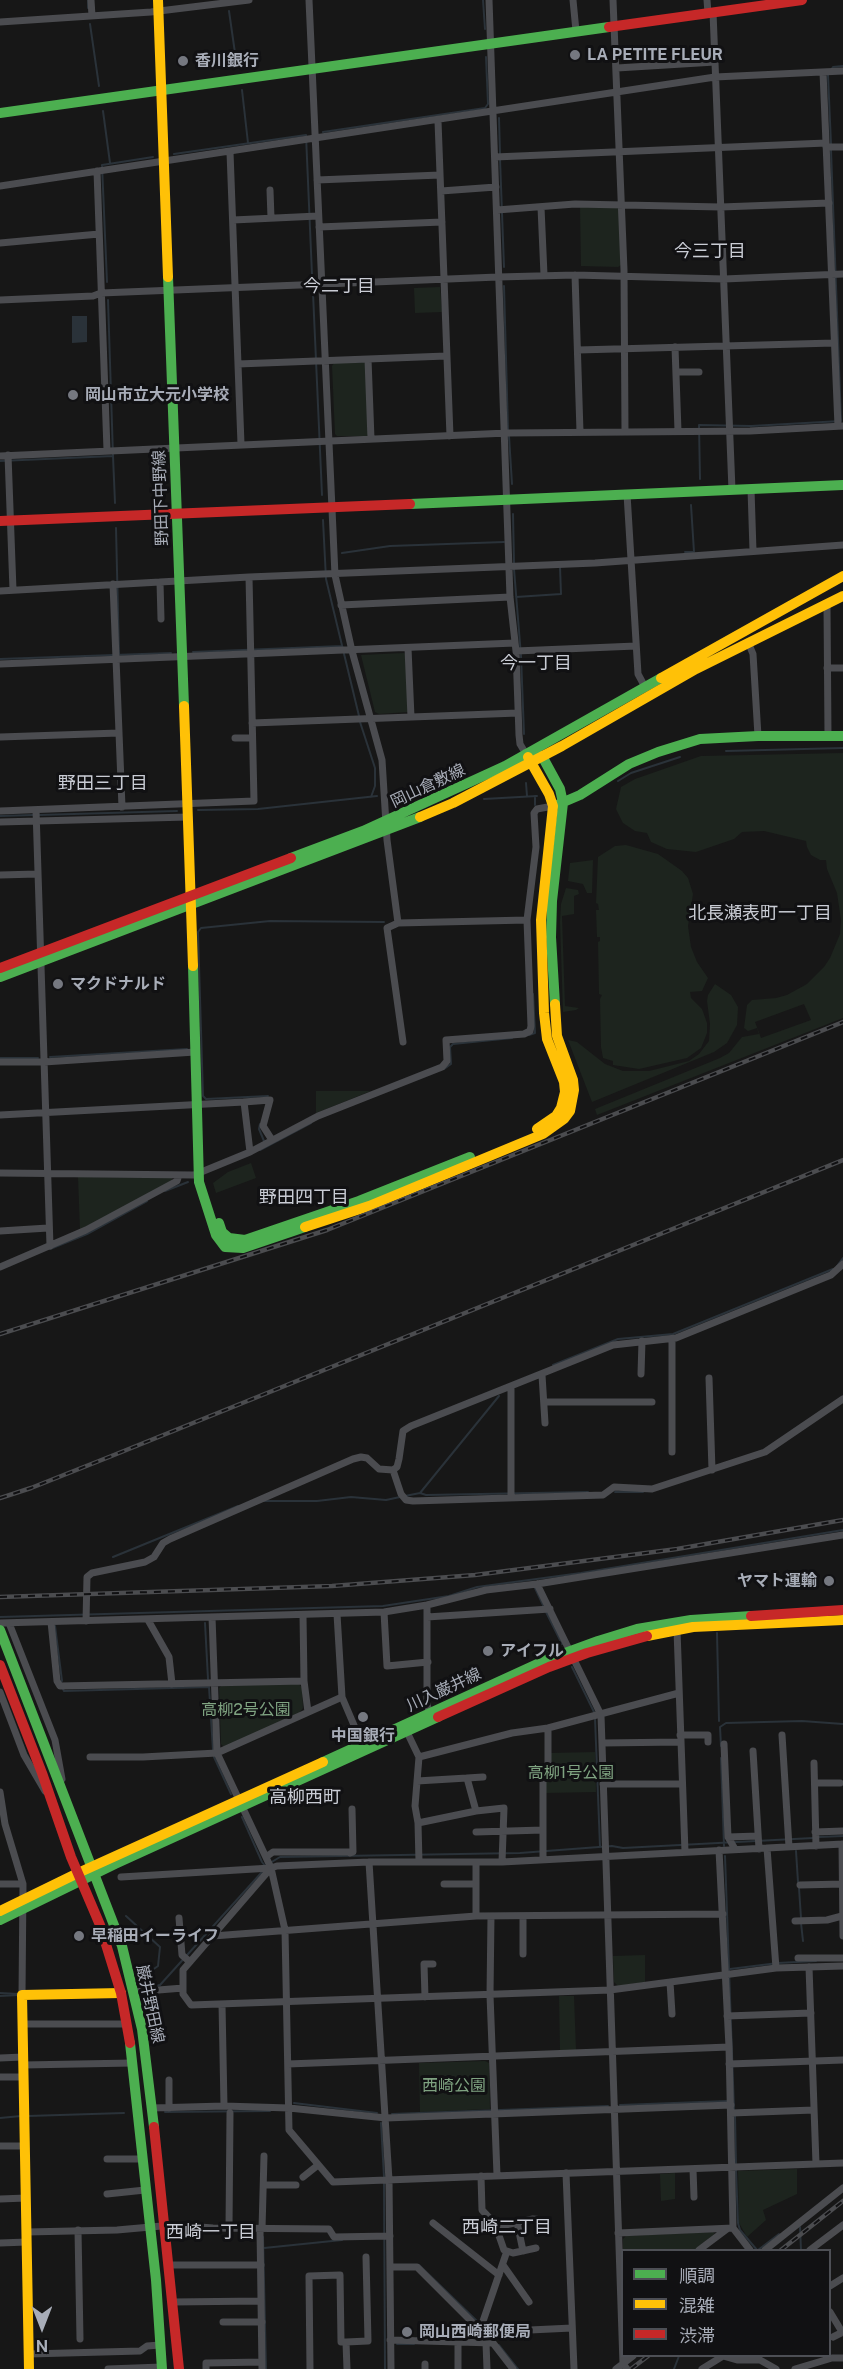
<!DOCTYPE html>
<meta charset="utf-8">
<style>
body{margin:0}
#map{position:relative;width:843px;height:2369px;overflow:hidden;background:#171717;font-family:"Public Sans","Noto Sans JP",sans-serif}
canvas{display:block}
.legend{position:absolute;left:621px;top:2249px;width:210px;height:108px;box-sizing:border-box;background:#111113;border:2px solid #4d4f55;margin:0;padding:8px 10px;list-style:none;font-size:18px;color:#a8adb8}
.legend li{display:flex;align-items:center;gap:12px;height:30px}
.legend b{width:30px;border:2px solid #4d4f55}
.north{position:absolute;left:12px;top:2297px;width:60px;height:60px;-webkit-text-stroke:4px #111113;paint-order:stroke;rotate:180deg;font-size:16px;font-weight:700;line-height:24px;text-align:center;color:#a8adb8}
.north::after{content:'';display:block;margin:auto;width:21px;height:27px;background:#a8adb8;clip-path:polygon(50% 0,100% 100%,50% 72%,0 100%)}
</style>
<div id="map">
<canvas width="843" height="2369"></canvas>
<ul class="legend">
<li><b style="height:8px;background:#4caf50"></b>順調</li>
<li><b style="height:8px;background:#ffc107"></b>混雑</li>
<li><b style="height:8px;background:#c62828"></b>渋滞</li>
</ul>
<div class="north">N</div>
</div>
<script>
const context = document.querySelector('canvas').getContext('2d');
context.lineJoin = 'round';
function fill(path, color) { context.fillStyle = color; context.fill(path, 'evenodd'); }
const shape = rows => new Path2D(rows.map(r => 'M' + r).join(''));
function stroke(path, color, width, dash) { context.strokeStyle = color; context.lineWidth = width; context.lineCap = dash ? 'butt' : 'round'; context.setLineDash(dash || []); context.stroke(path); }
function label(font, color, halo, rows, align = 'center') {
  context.font = font + ' "Public Sans","Noto Sans JP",sans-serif'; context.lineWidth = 6; context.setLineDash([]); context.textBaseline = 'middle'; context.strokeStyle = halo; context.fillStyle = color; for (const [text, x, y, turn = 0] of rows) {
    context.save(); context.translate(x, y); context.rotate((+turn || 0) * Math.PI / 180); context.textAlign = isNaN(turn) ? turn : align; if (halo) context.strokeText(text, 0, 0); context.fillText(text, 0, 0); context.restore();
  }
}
fill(shape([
 [580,207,617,207,619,210,621,265,618,267,581,266],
 [440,287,442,312,415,313,414,288],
 [364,362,366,365,369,433,367,436,337,436,335,434,332,366,334,363],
 [404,653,406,655,408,712,379,714,375,712,361,655],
 [843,753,843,1018,597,1115,595,1109,720,1058,729,1053,742,1037,759,1034,757,1028,748,1031,744,1028,747,1005,752,1000,776,998,787,995,807,984,824,967,830,958,840,934,841,920,837,893,827,869,826,860,820,860,811,855,807,847,806,841,764,831,742,832,734,839,696,852,667,849,651,842,647,833,635,831,623,823,616,809,621,787,635,779,701,756],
 [804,1004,811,1020,761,1038,755,1022],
 [626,845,658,854,682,871,688,878,693,894,688,926,691,947,697,962,708,978,702,991,690,992,691,998,702,1009,707,1023,707,1033,701,1048,687,1058,639,1069,613,1065,613,1061,603,1058,601,1047,600,999,602,995,599,994,598,942,600,941,600,937,597,937,596,910,599,910,598,904,596,903,598,857,615,846],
 [593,860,592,893,587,893,583,884,568,881,570,863],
 [566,888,578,890,579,894,574,896,574,914,562,916,565,1006,579,1008,576,1010,563,1012,560,922,561,904],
 [715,984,731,995,738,1007,737,1025,727,1043,714,1052,592,1102,568,1040,577,1042,605,1064,623,1071,649,1071,689,1061,699,1054,709,1041,710,1024,707,1001,708,995],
 [316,1091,371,1091,316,1113],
 [251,1163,256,1178,216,1193,213,1183,228,1172],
 [78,1177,172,1178,172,1181,80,1230],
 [297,1683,302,1687,303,1708,299,1713,224,1747,221,1744,219,1688,222,1685],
 [595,1752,596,1792,545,1793,545,1771,550,1753],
 [645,1955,645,1982,618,1986,614,1982,613,1956],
 [559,1996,574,1996,576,2050,560,2051],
 [485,2061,489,2063,490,2109,420,2112,419,2063],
 [797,2169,797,2194,763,2210,766,2220,747,2237,739,2223,738,2171],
 [675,2173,675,2199,661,2201,660,2174],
 [713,2232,715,2234,694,2250,623,2250,623,2239,626,2236]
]), '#1d241e');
fill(shape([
 [72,316,87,316,87,342,72,343]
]), '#2a3239');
stroke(shape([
 [88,0,88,8],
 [483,0,485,29],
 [229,11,237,67],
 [90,24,99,86],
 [831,70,833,67,843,66],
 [828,75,831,144],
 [242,90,248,143],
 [103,111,110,163],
 [499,118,500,154],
 [323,132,485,108,488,104,486,57],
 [174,154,306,135,312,275],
 [500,159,504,267],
 [107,282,102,165,153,157],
 [504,286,508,430],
 [313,293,322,495],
 [509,436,512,484],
 [113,456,115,503],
 [0,461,113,456,108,300],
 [700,479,699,425,751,426,841,421,831,150],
 [513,514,514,564],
 [323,520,326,579,359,716],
 [116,528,119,655],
 [685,552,694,552,691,505],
 [342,553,390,546,504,542],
 [514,569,521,656,524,734],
 [516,597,561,594,560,567],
 [193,652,342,646],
 [0,659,171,653],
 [360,722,375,768,375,786,371,797],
 [726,751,843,748],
 [618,781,631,773,680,757],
 [526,783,527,796],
 [535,796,535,805],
 [484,799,537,796],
 [198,810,258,809,377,796],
 [39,815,177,811],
 [0,816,33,815],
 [529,1035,535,1033,533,994],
 [50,1057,187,1049],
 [0,1058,38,1058],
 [444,1069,451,1064,450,1047,453,1044,512,1038],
 [268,1096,206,1099,203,1096,198,932,201,928,270,921,384,922],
 [260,1124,259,1129,264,1141],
 [260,1150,311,1123],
 [165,1191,188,1182],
 [50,1249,87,1234,147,1201],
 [837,1266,843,1258],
 [553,1365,618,1339,673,1334,833,1269],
 [615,1492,643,1492],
 [420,1493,426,1495,588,1492],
 [405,1496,420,1493,499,1396],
 [260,1501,317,1501,351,1497,386,1500,400,1497],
 [113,1557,238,1506],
 [535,1588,543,1605],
 [546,1612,562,1644],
 [0,1617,383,1606,449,1596,477,1587,581,1573,843,1530],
 [205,1623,208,1679],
 [55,1626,62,1681],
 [717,1633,719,1721],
 [572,1667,594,1712],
 [209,1687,213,1750],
 [63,1689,64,1691,209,1687],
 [595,1718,600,1847],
 [721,1746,720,1727,726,1723,802,1721,843,1724],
 [214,1757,231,1794],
 [721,1758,724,1846],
 [242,1817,262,1862,266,1867],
 [819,1837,843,1836],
 [796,1851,798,1882],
 [725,1856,734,2110],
 [270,1863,280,1857,520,1853,612,1846,623,1848,813,1838],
 [799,1888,801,1918],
 [126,1916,160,1947,158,1966,144,1976,147,1986],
 [801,1923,803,1941],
 [730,1969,778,1963,816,1961],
 [146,1987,160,1985,262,1872],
 [0,1993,18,1994],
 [0,1996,19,1995],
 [294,2103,377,2113],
 [620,2105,728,2101],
 [165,2112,270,2111],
 [392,2114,608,2106],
 [28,2116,124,2113],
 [735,2116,736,2164],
 [0,2118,21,2116],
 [381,2123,384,2177],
 [736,2170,738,2223,740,2230,757,2250],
 [384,2183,385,2369],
 [800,2227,801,2250],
 [263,2237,266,2369],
 [264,2248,342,2240],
 [758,2250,779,2234],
 [419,2265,479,2323],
 [483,2327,491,2337],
 [397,2344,414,2344],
 [499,2345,518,2369],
 [674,2369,679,2356]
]), '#2a3239', 2);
stroke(shape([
 [91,0,92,16],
 [309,0,335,575,352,651,382,760,387,840,398,923],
 [489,0,510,597,516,651,519,735,520,744,526,754],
 [573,0,576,31],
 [613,0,624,270,625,432],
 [707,0,708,13],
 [713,12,732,490],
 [0,22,151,12,249,0],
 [617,68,715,62],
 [823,72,838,426],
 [438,121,450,436],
 [826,147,843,147],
 [230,152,241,444],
 [495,157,826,143],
 [97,171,107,450],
 [317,180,440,175],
 [0,186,715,77,843,71],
 [270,190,271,218],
 [441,191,496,187],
 [541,207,544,275],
 [497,210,575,204,721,207,829,203],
 [233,220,318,216],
 [319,227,442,222],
 [0,243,99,234],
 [575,275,580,432],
 [0,300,93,296,101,293,498,277,575,275,724,279,843,274],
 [675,347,678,431],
 [578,350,834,343],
 [368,359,371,439],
 [238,364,446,356],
 [676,372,699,372],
 [8,455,13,590],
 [0,456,507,433,750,431,843,426],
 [751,489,753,551],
 [627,494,638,674,645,687],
 [160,582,161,619],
 [113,584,122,807],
 [0,591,249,577,595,563,843,545],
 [341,605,510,597],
 [827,605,828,736],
 [748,642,753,654,758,736],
 [408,648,411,717],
 [516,651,636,646],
 [0,664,515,643],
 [827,668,843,668],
 [252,723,518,713],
 [0,737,119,733],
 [235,738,252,738],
 [36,810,50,1246],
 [0,811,254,801,249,577],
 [0,822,188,817],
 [0,875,37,874],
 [403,1042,387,928,398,923,527,920],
 [0,1062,44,1062,195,1052],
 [244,1102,270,1100,263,1126,272,1140],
 [0,1115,244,1102,250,1152],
 [0,1173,194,1175,250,1152,318,1116,442,1067,447,1061,446,1040,524,1034,530,1031,531,1026,527,920,536,847,534,813,537,809,553,806],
 [0,1231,48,1228],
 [0,1267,86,1230,177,1181,179,1175],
 [641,1374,642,1341],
 [542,1375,545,1423],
 [709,1378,712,1470],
 [545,1402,652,1402],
 [672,1452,672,1339],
 [393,1470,401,1494,406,1500,413,1501,603,1495,614,1487,652,1489,765,1452,843,1399],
 [511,1498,511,1388],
 [537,1584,601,1715,623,2364,627,2369],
 [427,1605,427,1705,430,1713],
 [384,1612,387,1666,428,1662],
 [337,1614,342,1697,362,1744],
 [303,1615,304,1681,308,1712],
 [212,1617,217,1753,271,1868,285,1930,289,2130,333,2182,843,2163],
 [427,1617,550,1609],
 [148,1620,169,1657,172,1684],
 [86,1621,87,1577,92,1573,145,1562,154,1557,163,1543,170,1539,353,1459,361,1457,367,1458,379,1469,393,1470,397,1467,399,1459,403,1431,411,1426,613,1345,676,1338,831,1275,843,1264],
 [51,1622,57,1681,60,1686,304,1681],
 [0,1623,384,1612,427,1605,486,1590,537,1584,843,1535],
 [9,1623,55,1740,62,1779],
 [677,1630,685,1852],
 [0,1692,24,1755,45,1791],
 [407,1732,419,1757,415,1806,418,1823,419,1862],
 [680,1735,708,1735,708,1742],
 [782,1735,789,1847],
 [602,1743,680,1742],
 [724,1744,728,1837,735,1849],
 [753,1751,759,1849],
 [90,1757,143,1757,217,1753,342,1697],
 [419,1757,512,1733,548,1728,679,1693],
 [814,1763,816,1846],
 [467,1778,483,1777],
 [417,1781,467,1778,476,1811,504,1808,502,1862],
 [815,1783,840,1783],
 [603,1784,682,1784],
 [0,1792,5,1824,23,1884,22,1995],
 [418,1823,476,1811],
 [476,1832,543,1830],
 [815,1832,843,1831],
 [728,1837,758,1836],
 [842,1844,843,1936],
 [767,1848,776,1968],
 [719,1850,729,2047,733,2228,750,2250],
 [350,1853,353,1852,352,1809],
 [266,1857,273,1852,350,1852],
 [543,1860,543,1772,548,1764,548,1728],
 [369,1862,389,2180,391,2369],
 [271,1868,183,1970,183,1994,191,2005,610,1990,776,1968,843,1966],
 [121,1877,271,1868,277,1866,369,1862,502,1862,843,1844],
 [0,1884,23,1884],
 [444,1884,476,1884],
 [800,1885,843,1884],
 [476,1916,476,1862],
 [491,1916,490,1995,497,2175],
 [523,1916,523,1954],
 [179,1918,182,1955,190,1962],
 [795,1921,827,1920,842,1916],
 [213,1936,476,1916,723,1914],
 [798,1958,843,1958],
 [809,1967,816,2164],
 [670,1982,672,2014],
 [134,1992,183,1988],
 [425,1997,424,1964,433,1964],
 [222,2004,224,2106],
 [727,2016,811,2013],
 [23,2024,127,2024],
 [0,2058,23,2057],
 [288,2064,729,2047],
 [729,2064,843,2060],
 [23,2065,133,2063],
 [0,2077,24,2077],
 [169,2080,169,2108],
 [152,2108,224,2106,289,2108,386,2118,731,2105],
 [731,2113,814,2110],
 [0,2146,25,2146],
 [107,2159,142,2159],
 [693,2169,694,2197],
 [566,2173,574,2369],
 [481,2176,482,2210,495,2224,504,2250,513,2253,536,2248],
 [303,2177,318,2165],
 [264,2185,296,2185],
 [107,2194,145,2190],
 [0,2199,26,2198],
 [517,2222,523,2251],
 [433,2223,499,2275],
 [496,2227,533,2219,544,2220],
 [229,2228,230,2113],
 [260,2229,262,2369],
 [262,2229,264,2156],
 [78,2230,80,2339],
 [27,2232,117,2230,173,2225,213,2228,329,2229,334,2237,390,2236],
 [618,2233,733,2228],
 [0,2243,27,2242],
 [699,2250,727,2229],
 [765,2250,843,2188],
 [810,2250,843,2225],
 [169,2265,261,2265],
 [503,2265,529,2302],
 [390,2267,417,2267,493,2343,513,2369],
 [830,2286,843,2278],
 [172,2302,261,2301],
 [830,2312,842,2332],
 [223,2322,262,2322],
 [480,2330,507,2251],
 [530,2330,572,2328],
 [833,2337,843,2332],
 [390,2340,493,2343],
 [346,2342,368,2341,366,2257],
 [458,2342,458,2369],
 [486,2343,487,2369],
 [29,2354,140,2351,147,2346,160,2345],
 [723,2356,737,2360,760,2360,776,2369],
 [108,2369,162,2367],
 [206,2369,206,2363,262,2362],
 [310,2369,309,2276,340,2275,341,2342,346,2342,347,2369],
 [425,2369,425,2364],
 [616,2369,633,2356],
 [702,2369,723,2356],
 [795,2369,832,2358,843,2358]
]), '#4b4c50', 7);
stroke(shape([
 [0,113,609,27],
 [168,277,184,706],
 [410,504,843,485],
 [526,754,542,756,560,789,563,803,552,901,551,937,555,1004],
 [559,804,580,795,629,764,658,752,700,739,758,736,843,736],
 [291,858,363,831,505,766,661,678],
 [193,966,199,1182,216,1235,225,1247,243,1248,305,1227],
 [0,977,420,817],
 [219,1223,222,1232,229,1238,245,1240,359,1201,470,1157],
 [0,1630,122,1946,142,2029,154,2127],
 [323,1762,546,1660,598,1641,637,1629,691,1620,751,1616],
 [0,1920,115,1864,438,1717],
 [130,2043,156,2280,162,2369]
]), '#4caf50', 10);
stroke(shape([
 [158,0,168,277],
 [661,678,843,576],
 [184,706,193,966],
 [528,757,549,794,553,806,541,920,544,1013,547,1039,564,1082,565,1092,561,1108,556,1116,537,1129],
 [420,817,453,803,562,746,696,669,843,596],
 [305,1227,369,1206,543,1134,564,1119,570,1111,574,1090,573,1080,557,1036,555,1004],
 [647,1636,693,1627,843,1620],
 [0,1911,78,1873,323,1762],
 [29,2369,22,1995,121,1993]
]), '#ffc107', 10);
stroke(shape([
 [609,27,802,0],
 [0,521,410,504],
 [0,968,291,858],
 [751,1616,843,1610],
 [0,1665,42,1773,71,1857,100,1925,121,1993,130,2043],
 [438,1717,549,1667,587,1653,647,1636],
 [154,2127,179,2369]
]), '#c62828', 10);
const rail = shape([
 [0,1334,327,1230,843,1022],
 [0,1498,31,1488,109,1457,843,1160],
 [0,1597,332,1586,475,1575,677,1549,843,1520],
 [781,2250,843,2201],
 [631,2369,648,2356]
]);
stroke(rail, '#4b4c4f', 4.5);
stroke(rail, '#111113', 2, [7]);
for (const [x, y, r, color] of [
 [575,55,6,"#757880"],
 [183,61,6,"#757880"],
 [73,395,6,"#757880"],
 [58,984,6,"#757880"],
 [829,1581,6,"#757880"],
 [488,1651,6,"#757880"],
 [363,1717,6,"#757880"],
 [79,1936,6,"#757880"],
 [407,2332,6,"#757880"]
]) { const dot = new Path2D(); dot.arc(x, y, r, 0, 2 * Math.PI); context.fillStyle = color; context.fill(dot); stroke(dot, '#111113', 2); }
label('bold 16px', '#a8adb8', '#111113', [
 ["LA PETITE FLEUR",587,55],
 ["香川銀行",195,61],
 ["岡山市立大元小学校",85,395],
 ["マクドナルド",70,984],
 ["ヤマト運輸",817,1581,"right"],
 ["アイフル",500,1651],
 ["中国銀行",363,1736,"center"],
 ["早稲田イーライフ",91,1936],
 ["岡山西崎郵便局",419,2332]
], 'left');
label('16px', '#a8adb8', '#111113', [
 ["野田下中野線",161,498,-92],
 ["岡山倉敷線",428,786,-25],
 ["川入巌井線",444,1690,-25],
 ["巌井野田線",150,2004,78]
]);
label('16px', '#7fa381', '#111113', [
 ["高柳2号公園",246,1710],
 ["高柳1号公園",571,1773],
 ["西崎公園",454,2086]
]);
label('18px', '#c9ccd4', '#111113', [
 ["今三丁目",710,251],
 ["今二丁目",339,286],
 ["今一丁目",536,663],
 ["野田三丁目",103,783],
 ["北長瀬表町一丁目",760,913],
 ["野田四丁目",304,1197],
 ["高柳西町",305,1797],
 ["西崎二丁目",507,2227],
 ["西崎一丁目",211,2232]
]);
</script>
